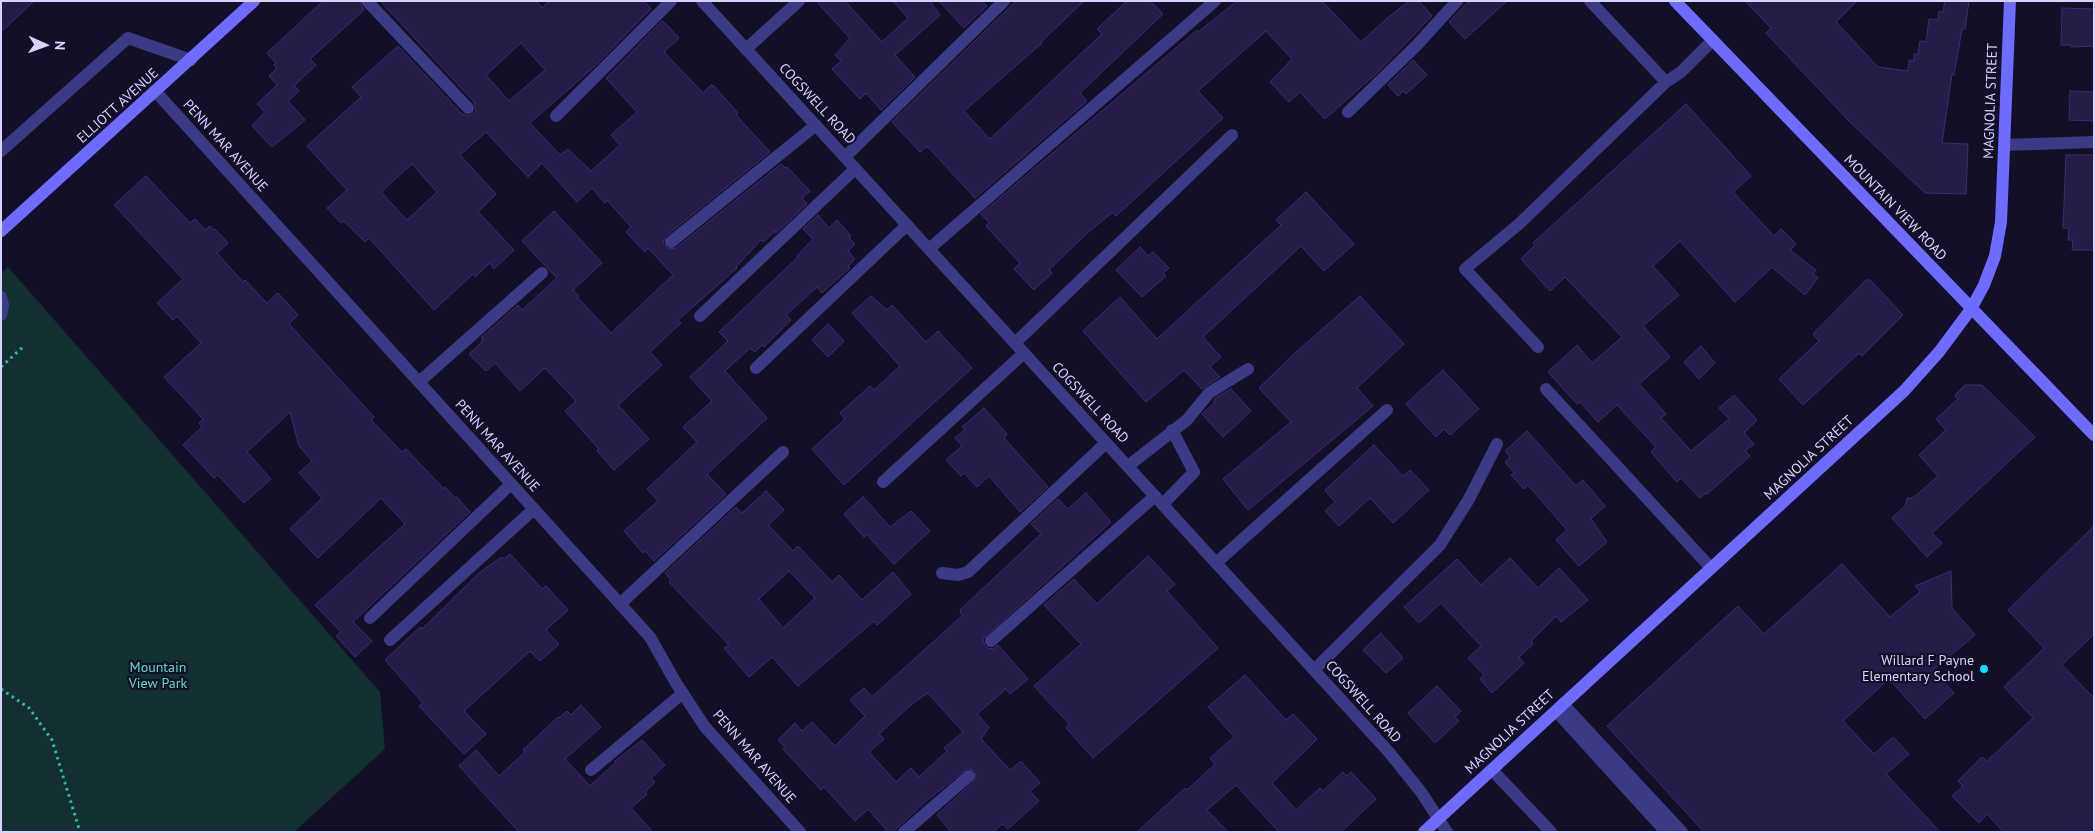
<!DOCTYPE html>
<style>
body{margin:0}
#map{position:relative;width:2095px;height:833px;overflow:hidden;background:#130f26;font-family:"PT Sans",sans-serif}
canvas{display:block}
.frame{position:absolute;inset:0;border:2px solid #d9d4ff;pointer-events:none}
.north{position:absolute;left:20px;top:20px;width:50px;height:50px;-webkit-text-stroke:4px #130f26;paint-order:stroke;rotate:92deg;font-size:14px;font-weight:700;line-height:20px;text-align:center;color:#d9d4ff}
.north::after{content:'';display:block;margin:auto;width:18px;height:22px;background:#d9d4ff;clip-path:polygon(50% 0,100% 100%,50% 72%,0 100%)}
</style>
<div id="map">
<canvas width="2095" height="833"></canvas>
<div class="frame"></div>
<div class="north">N</div>
</div>
<script>
const context = document.querySelector('canvas').getContext('2d');
context.lineJoin = 'round';
function fill(path, color) { context.fillStyle = color; context.fill(path, 'evenodd'); }
const shape = rows => new Path2D(rows.map(r => 'M' + r).join(''));
function stroke(path, color, width, dash) { context.strokeStyle = color; context.lineWidth = width; context.lineCap = dash ? 'butt' : 'round'; context.setLineDash(dash || []); context.stroke(path); }
function label(font, color, halo, rows, align = 'center') {
  context.font = font + ' "PT Sans",sans-serif'; context.lineWidth = 4.5; context.setLineDash([]); context.textBaseline = 'middle'; context.strokeStyle = halo; context.fillStyle = color; for (const [text, x, y, turn = 0] of rows) {
    context.save(); context.translate(x, y); context.rotate((+turn || 0) * Math.PI / 180); context.textAlign = isNaN(turn) ? turn : align; if (halo) context.strokeText(text, 0, 0); context.fillText(text, 0, 0); context.restore();
  }
}
fill(shape([
 [8,267,380,692,385,749,294,832,1,832,1,274]
]), '#12302f');
const building = shape([
 [1,1,34,1,1,32,1,1],
 [323,1,359,1,364,10,310,59,316,65,294,86,299,91,288,101,305,120,272,147,252,126,265,112,257,104,277,85,269,76,277,68,274,65,276,63,267,53,323,1],
 [380,1,536,1,542,8,549,1,644,1,651,9,595,66,530,123,560,155,568,149,591,171,620,145,611,135,637,112,606,78,662,21,666,24,679,38,664,52,703,93,711,85,714,86,738,113,736,115,770,152,666,236,663,243,668,249,676,248,781,164,785,168,787,167,810,191,802,198,807,204,776,233,775,231,763,242,761,240,736,267,737,268,678,320,681,323,650,352,662,365,618,405,649,439,614,470,597,451,599,449,565,411,576,401,545,368,520,391,495,363,486,371,469,354,479,345,483,340,481,338,518,305,522,310,557,278,522,241,554,211,602,263,573,290,579,296,577,297,611,333,673,275,648,248,645,252,626,232,631,227,607,200,605,203,592,188,577,202,542,163,528,177,486,132,460,155,496,194,478,212,514,250,494,269,490,263,475,277,473,274,434,310,369,238,365,242,344,221,341,223,327,208,347,190,307,146,361,97,352,87,398,46,462,114,469,116,476,111,474,102,380,1],
 [521,43,545,70,509,101,486,75,521,43],
 [412,164,437,192,407,220,381,192,412,164],
 [816,1,845,1,882,42,908,18,893,1,930,1,940,15,895,55,915,77,881,110,866,93,860,99,832,69,841,61,835,55,850,38,816,1],
 [939,1,982,1,987,6,964,28,939,1],
 [1016,1,1084,1,1041,42,1042,43,964,111,990,139,1102,34,1097,29,1127,1,1150,1,1163,14,1080,93,1087,101,975,198,929,148,926,147,920,152,892,122,1016,1],
 [1237,1,1322,1,1361,42,1386,19,1409,1,1419,1,1432,16,1377,73,1325,119,1300,92,1289,102,1270,82,1292,59,1266,31,1198,91,1223,118,1116,216,1113,212,1086,234,1049,270,1052,273,1034,290,1014,269,1020,263,986,226,989,222,981,214,1197,30,1198,32,1237,1],
 [1469,1,1507,1,1465,39,1449,22,1469,1],
 [1745,1,1857,1,1836,22,1878,67,1908,71,1909,60,1914,61,1914,54,1918,54,1920,41,1926,42,1929,19,1938,20,1939,11,1943,12,1945,1,1969,1,1965,29,1962,29,1954,75,1952,74,1942,143,1968,144,1966,194,1925,193,1849,121,1766,33,1771,28,1745,1],
 [2062,8,2094,9,2094,46,2071,47,2071,45,2061,45,2062,8],
 [1413,60,1427,75,1406,94,1403,91,1398,96,1388,85,1413,60],
 [2070,91,2094,92,2094,121,2069,120,2070,91],
 [1686,104,1751,176,1733,192,1774,236,1781,229,1796,244,1790,250,1816,270,1813,274,1818,278,1805,295,1772,267,1735,302,1680,241,1653,266,1679,295,1643,326,1670,357,1639,384,1666,414,1661,418,1691,451,1729,419,1719,408,1734,395,1757,420,1744,433,1754,444,1745,451,1750,456,1707,494,1706,493,1700,498,1681,478,1677,482,1651,452,1656,447,1617,405,1598,422,1580,402,1577,404,1548,372,1577,345,1592,363,1622,337,1565,277,1550,291,1521,259,1535,245,1533,243,1686,104],
 [2066,155,2094,155,2094,250,2072,250,2073,240,2068,240,2069,228,2063,228,2066,155],
 [146,176,190,223,195,219,205,230,210,226,214,230,215,229,228,243,217,253,243,282,245,280,267,303,278,293,298,315,289,324,374,417,371,420,402,452,406,449,444,489,445,487,455,498,457,497,470,512,353,622,372,641,355,657,336,636,341,632,315,605,405,524,381,498,318,558,290,529,322,498,299,473,312,461,299,446,290,412,247,452,271,479,244,503,218,475,214,478,183,445,202,427,199,423,203,419,164,377,201,343,177,316,173,320,157,303,183,279,114,205,146,176],
 [1306,192,1354,244,1324,271,1301,246,1203,337,1221,357,1210,367,1220,377,1202,389,1184,370,1146,402,1083,331,1120,297,1157,339,1281,225,1276,220,1306,192],
 [818,215,829,228,837,220,851,236,849,238,855,244,848,251,855,259,848,266,850,268,822,293,817,287,786,315,791,320,764,347,762,345,755,352,750,348,725,371,767,418,707,474,726,494,654,561,645,551,643,553,624,531,658,501,647,489,697,442,683,427,712,401,690,377,728,341,719,332,798,257,797,256,813,239,803,229,818,215],
 [1140,247,1148,256,1153,252,1169,268,1163,273,1166,276,1142,297,1116,270,1140,247],
 [1866,280,1870,280,1903,315,1862,356,1859,353,1803,405,1779,379,1819,341,1813,334,1866,280],
 [871,296,887,310,892,305,926,342,938,331,972,368,844,485,812,449,845,419,840,413,870,386,874,390,900,366,852,313,871,296],
 [1360,296,1404,344,1357,388,1373,406,1248,510,1223,479,1291,422,1259,388,1295,353,1360,296],
 [828,324,844,341,828,357,812,340,828,324],
 [1701,346,1715,363,1699,379,1684,362,1701,346],
 [1443,370,1479,409,1450,435,1444,429,1436,437,1406,404,1443,370],
 [1965,385,1982,385,2035,437,1932,533,1942,543,1927,557,1892,518,1906,505,1907,498,1913,498,1938,476,1919,455,1946,430,1936,419,1958,399,1955,395,1965,385],
 [1231,389,1251,411,1223,437,1202,414,1214,403,1214,399,1231,389],
 [984,408,1007,434,1004,438,1048,487,1020,512,989,476,977,487,964,473,961,476,946,460,962,446,955,438,965,429,962,427,984,408],
 [1527,431,1576,486,1583,480,1605,506,1591,519,1607,542,1579,566,1556,540,1567,530,1528,485,1524,489,1511,475,1514,473,1505,462,1510,457,1505,451,1527,431],
 [1374,445,1403,476,1410,470,1429,490,1393,523,1370,498,1339,526,1325,511,1335,502,1325,490,1374,445],
 [766,491,784,510,768,525,793,551,798,546,832,582,839,575,862,600,893,572,911,594,877,625,874,621,798,686,772,657,749,677,724,648,729,645,669,582,671,580,665,573,736,507,742,513,766,491],
 [789,571,815,598,783,628,759,599,789,571],
 [1086,493,1111,522,983,639,985,646,988,648,993,649,998,645,1028,679,1010,694,1006,689,977,714,989,727,981,739,1010,770,1021,761,1040,783,1030,791,1039,801,1008,829,1002,824,993,832,951,832,937,815,976,779,975,771,968,768,925,802,893,832,888,832,868,809,855,821,824,787,821,790,783,749,785,747,778,740,795,723,802,731,812,722,835,746,865,716,850,700,864,688,872,697,962,616,960,610,1041,534,1031,524,1058,499,1068,509,1086,493],
 [928,693,963,732,944,748,947,751,919,777,911,768,896,782,869,752,884,739,879,734,913,703,928,693],
 [863,497,890,527,911,511,930,531,894,564,867,535,864,537,844,514,863,497],
 [2094,526,2094,634,2062,665,2094,698,2094,832,2004,832,1987,814,1979,823,1952,796,1963,786,1958,781,1982,757,1987,761,2033,718,2004,687,2044,648,2008,610,2094,526],
 [510,554,542,589,546,586,568,610,546,630,559,644,540,661,530,651,464,711,486,734,464,754,419,706,423,703,385,660,420,627,422,629,479,573,500,558,505,558,510,554],
 [1148,556,1175,584,1167,591,1218,648,1093,758,1066,728,1069,724,1034,686,1081,644,1044,605,1074,579,1097,604,1148,556],
 [1510,558,1538,588,1559,568,1588,600,1561,622,1556,616,1531,641,1533,644,1519,657,1524,663,1492,693,1480,679,1484,675,1468,658,1481,646,1441,603,1419,623,1404,607,1457,559,1481,585,1510,558],
 [1842,564,1890,617,1920,592,1915,586,1951,571,1952,608,1975,635,1933,670,1954,693,1925,719,1889,679,1843,721,1874,754,1893,737,1909,754,1886,774,1940,832,1704,832,1607,726,1738,606,1764,634,1842,564],
 [1381,633,1403,658,1386,673,1363,650,1381,633],
 [1245,675,1286,720,1293,714,1317,739,1272,783,1296,810,1320,788,1323,791,1343,772,1347,776,1351,772,1376,799,1341,832,1279,832,1236,785,1207,810,1228,832,1137,832,1185,788,1187,790,1215,764,1210,758,1234,737,1208,707,1245,675],
 [1437,686,1461,711,1455,717,1459,721,1435,743,1408,713,1437,686],
 [581,705,601,727,565,759,590,786,616,762,615,761,642,740,665,765,651,778,655,782,645,792,647,794,631,808,653,832,519,832,459,766,476,750,499,776,525,752,523,750,558,717,559,718,567,711,571,715,581,705]
]);
fill(building, '#241b47');
stroke(building, '#3b2d73', 1);
stroke(shape([
 [1,367,24,346],
 [1,689,29,708,52,740,80,832]
]), '#2fb8b0', 3, [2.5, 4]);
stroke(shape([
 [367,1,468,108],
 [1590,1,1666,82,1681,72,1713,40],
 [746,49,799,1],
 [1348,112,1417,45,1457,1],
 [556,116,671,1],
 [2005,145,2094,142],
 [1,151,128,38,191,60],
 [845,157,1004,1],
 [671,242,816,125],
 [929,249,1215,1],
 [1,297,3,305,1,315],
 [700,316,855,169],
 [1015,343,1232,135],
 [1538,347,1465,269,1519,224,1666,82],
 [756,368,907,225],
 [419,382,542,273],
 [1546,389,1711,568],
 [1128,466,1187,420,1209,393,1248,369],
 [883,482,1024,353],
 [1163,504,1194,472,1172,430],
 [1216,563,1387,410],
 [942,573,958,575,968,572,1106,443],
 [620,604,783,452],
 [370,618,511,484],
 [390,640,534,509],
 [991,641,1155,496],
 [1314,670,1440,545,1469,499,1497,444],
 [1563,704,1682,832],
 [1556,711,1666,832],
 [591,770,683,693],
 [1492,770,1551,832],
 [904,832,969,776]
]), '#3d3a85', 12);
stroke(shape([
 [702,1,1388,751,1421,792,1447,832],
 [156,92,650,637,676,683,705,727,800,832]
]), '#3d3a85', 12);
stroke(shape([
 [1675,1,2094,435],
 [1,231,254,1],
 [1424,832,1904,391,1939,352,1971,309,1984,285,1995,256,2001,222,2010,1]
]), '#6f6bff', 12);
for (const [x, y, r, color] of [
 [1984,669,5,"#00e5ff"]
]) { const dot = new Path2D(); dot.arc(x, y, r, 0, 2 * Math.PI); context.fillStyle = color; context.fill(dot); stroke(dot, '#130f26', 2); }
label('14px', '#d9d4ff', '#130f26', [
 ["MAGNOLIA STREET",1991,101,-88],
 ["COGSWELL ROAD",817,104,47],
 ["ELLIOTT AVENUE",118,106,-42],
 ["PENN MAR AVENUE",225,146,48],
 ["MOUNTAIN VIEW ROAD",1895,208,46],
 ["COGSWELL ROAD",1090,403,47],
 ["PENN MAR AVENUE",497,446,48],
 ["MAGNOLIA STREET",1809,458,-43],
 ["COGSWELL ROAD",1363,702,48],
 ["MAGNOLIA STREET",1510,732,-43],
 ["PENN MAR AVENUE",754,757,49]
]);
label('14px', '#d9d4ff', '#130f26', [
 ["Willard F Payne",1974,661],
 ["Elementary School",1974,677]
], 'right');
label('14px', '#5fe0c0', '#130f26', [
 ["Mountain",158,668],
 ["View Park",158,684]
]);
</script>
